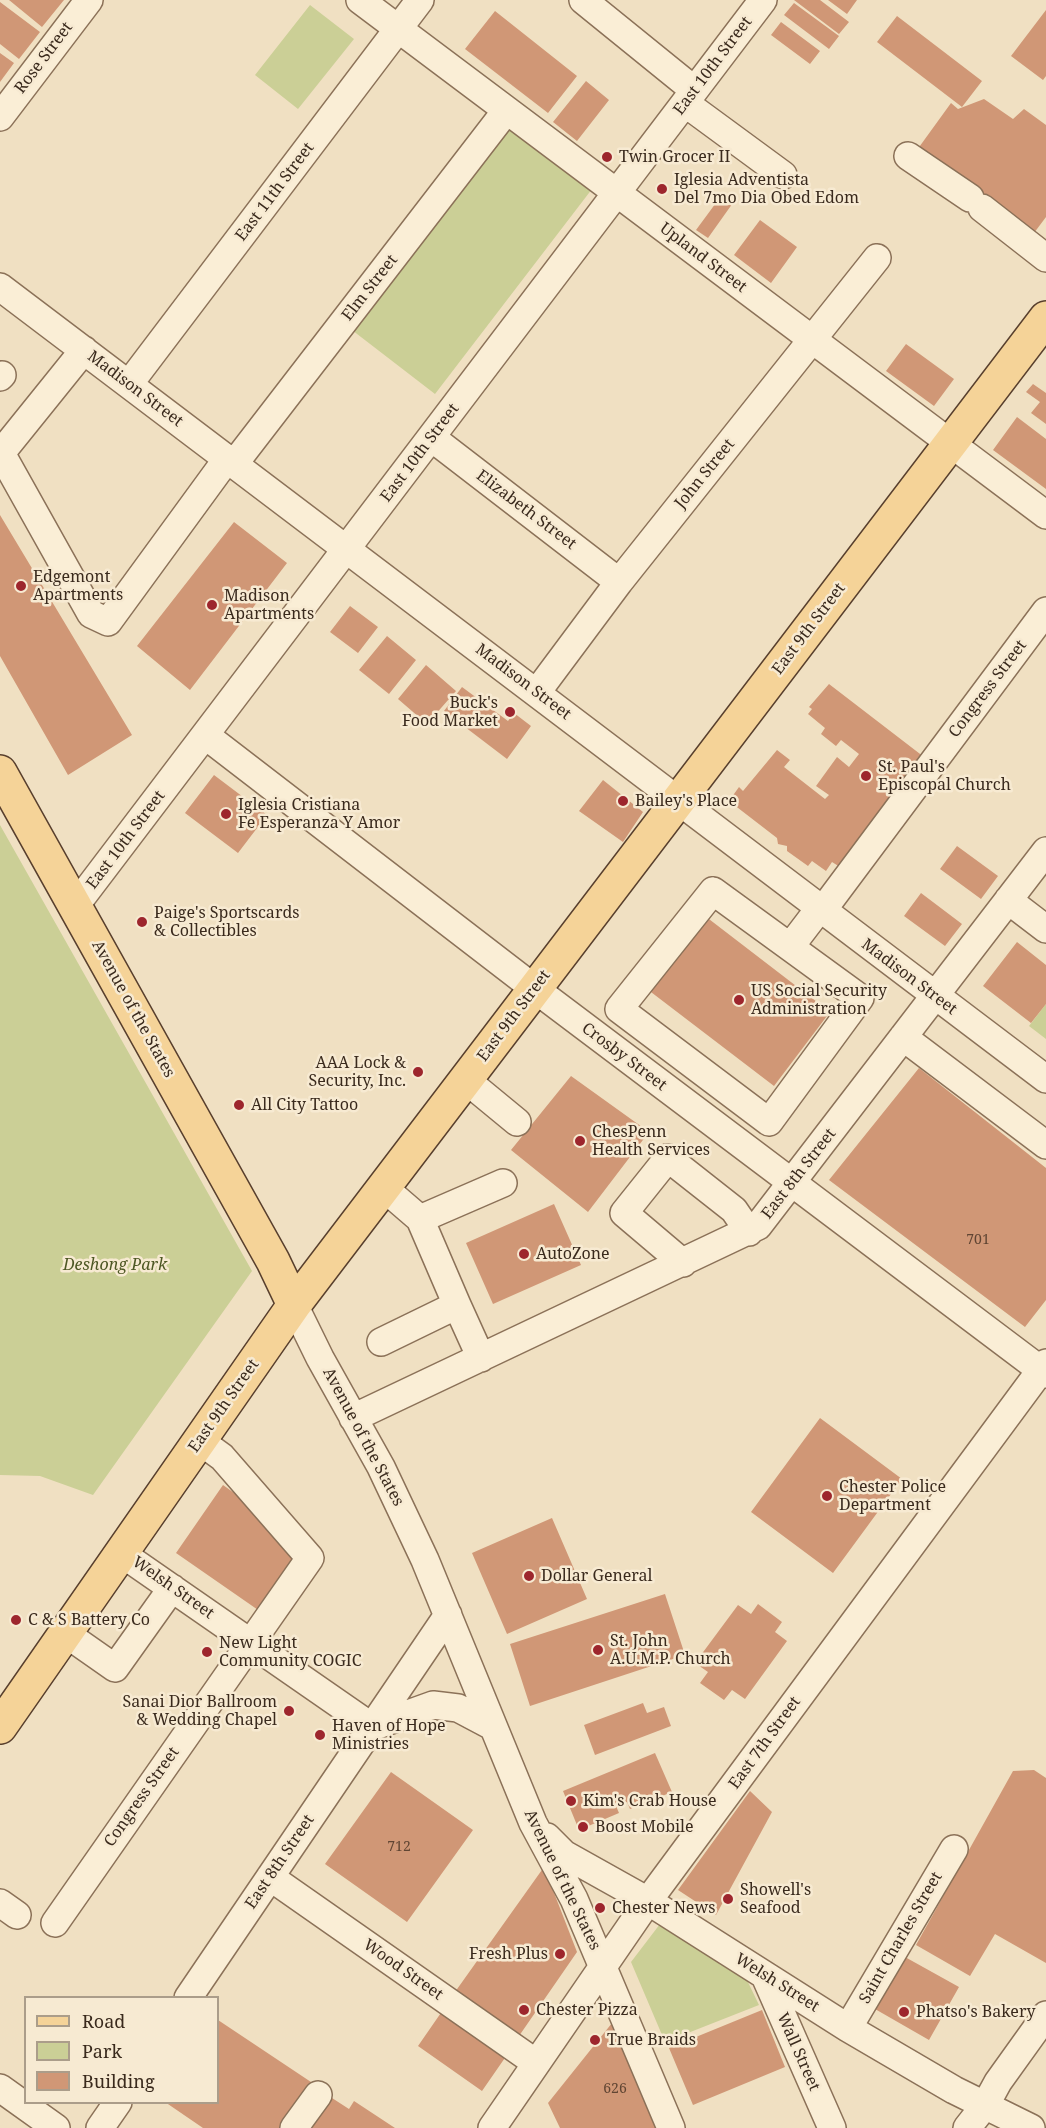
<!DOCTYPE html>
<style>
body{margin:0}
#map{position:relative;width:1046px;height:2128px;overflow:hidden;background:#f0e0c2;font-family:"Noto Serif",serif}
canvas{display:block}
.legend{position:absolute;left:24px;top:1996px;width:195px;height:108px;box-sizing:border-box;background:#f7ead2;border:2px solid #ab9d8a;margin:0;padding:8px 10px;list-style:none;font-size:18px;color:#3a2a1d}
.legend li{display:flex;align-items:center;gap:12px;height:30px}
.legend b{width:30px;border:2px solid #ab9d8a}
</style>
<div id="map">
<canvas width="1046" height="2128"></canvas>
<ul class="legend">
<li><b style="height:8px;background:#f5d398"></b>Road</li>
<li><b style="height:16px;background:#cbcf96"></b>Park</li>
<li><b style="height:16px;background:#d09776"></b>Building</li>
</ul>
</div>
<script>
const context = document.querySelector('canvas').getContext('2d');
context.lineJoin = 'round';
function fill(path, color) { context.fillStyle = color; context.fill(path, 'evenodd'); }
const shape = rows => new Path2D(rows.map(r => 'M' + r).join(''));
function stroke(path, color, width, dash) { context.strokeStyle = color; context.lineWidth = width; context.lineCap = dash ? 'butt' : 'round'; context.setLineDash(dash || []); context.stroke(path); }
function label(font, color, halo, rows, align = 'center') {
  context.font = font + ' "Noto Serif",serif'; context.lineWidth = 5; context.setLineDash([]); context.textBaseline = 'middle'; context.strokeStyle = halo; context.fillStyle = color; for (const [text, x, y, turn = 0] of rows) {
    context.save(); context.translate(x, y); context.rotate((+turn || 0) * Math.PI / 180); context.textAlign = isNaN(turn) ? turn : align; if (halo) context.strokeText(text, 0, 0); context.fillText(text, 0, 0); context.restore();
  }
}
fill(shape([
 [310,5,354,39,298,109,255,75],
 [505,122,592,189,435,394,348,327],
 [0,825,252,1271,93,1495,40,1476,0,1475],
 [1046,1004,1046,1039,1029,1026],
 [660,1924,746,1978,759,2005,665,2042,631,1962]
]), '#cbcf96');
fill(shape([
 [9,0,64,0,42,27],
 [794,0,820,0,849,22,839,34],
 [828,0,857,0,847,14],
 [0,2,40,32,19,59,0,44],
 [794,3,839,36,829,49,784,15],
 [1046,10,1046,76,1043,80,1011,56],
 [495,11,577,76,548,113,465,49],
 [897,16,982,81,962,107,877,42],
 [781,22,820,51,810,64,771,35],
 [0,53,14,63,0,82],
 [586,81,609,100,577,141,553,122],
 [984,99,1013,119,1024,109,1046,125,1046,217,1031,237,917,150,951,103,958,109],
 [724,192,735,200,708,238,696,230],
 [760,220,797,247,771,283,734,255],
 [906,344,954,379,934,406,886,371],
 [1033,384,1046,393,1046,424,1031,413,1040,402,1026,392],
 [1017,417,1046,439,1046,489,993,450],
 [0,515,132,735,68,775,0,656],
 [234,522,287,563,190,690,137,646],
 [350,606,378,627,358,653,330,632],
 [387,636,416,660,389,694,359,670],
 [426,665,456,691,427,724,398,699],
 [829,684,924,757,840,867,832,862,826,871,812,861,808,866,787,851,787,846,778,844,777,838,729,801,739,787,743,791,777,750,790,760,784,767,825,799,829,795,816,786,837,757,849,767,859,754,841,740,836,746,821,734,825,728,808,714,812,709,809,707],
 [462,687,508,721,514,713,531,726,507,759,444,711],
 [214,775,267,815,238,853,185,813],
 [603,780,643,812,623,842,579,811],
 [957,846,998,876,981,899,940,869],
 [921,893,962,924,945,946,904,916],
 [705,916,830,1012,774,1086,647,989],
 [1017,942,1046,965,1046,1004,1031,1023,983,986],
 [919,1068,1046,1168,1046,1300,1025,1327,829,1180],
 [571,1076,649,1132,588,1212,511,1150],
 [554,1204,581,1265,493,1304,466,1243],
 [820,1418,902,1479,833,1573,751,1512],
 [223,1485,237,1495,295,1562,261,1612,176,1553],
 [552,1518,587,1599,507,1634,472,1553],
 [665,1594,685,1655,530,1706,510,1644],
 [758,1604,782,1622,775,1632,787,1641,745,1699,732,1690,724,1700,700,1683,708,1672,695,1663,738,1605,751,1614],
 [643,1703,647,1713,664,1707,671,1726,595,1755,584,1725],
 [655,1753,672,1792,630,1809,627,1802,616,1806,619,1813,579,1830,563,1791],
 [1034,1770,1046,1778,1046,1963,995,1934,970,1976,916,1945,1013,1771],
 [391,1772,473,1830,407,1922,325,1864],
 [750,1791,772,1812,716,1915,678,1890],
 [544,1867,577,1952,519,2036,455,1992],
 [905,1957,959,1987,929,2040,875,2009],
 [445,2007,509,2052,482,2091,418,2046],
 [762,2010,785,2067,693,2105,669,2048],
 [616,2018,663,2128,560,2128,548,2103],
 [218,2020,311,2082,280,2128,203,2128,165,2102,218,2102],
 [332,2098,349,2109,354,2101,395,2128,312,2128]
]), '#d09776');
const minor = shape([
 [360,0,1046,515],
 [583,0,694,90],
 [685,103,783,175],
 [0,117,89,0],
 [908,156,970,198],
 [982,208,1046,258],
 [0,287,1046,1079],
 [84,350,1,453,91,614,108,622,227,459],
 [0,377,2,375],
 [129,384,420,0],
 [432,438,619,582],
 [234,464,506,111],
 [537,692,619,582,877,258],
 [205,735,535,989,1046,1374],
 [713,891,860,998,769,1122,619,1009,713,891],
 [1008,900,1046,929],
 [75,906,763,0],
 [822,911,1046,611],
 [790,947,819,909],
 [903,1037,1046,1145],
 [466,1080,517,1122],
 [384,1188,420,1219],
 [683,1263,624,1213,668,1158,734,1210,749,1232],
 [294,1305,320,1358,381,1467,425,1560,533,1823,574,1899,671,2128],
 [457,1305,481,1358],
 [381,1342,457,1305,420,1219,503,1183],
 [353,1418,758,1226,1046,851],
 [121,1553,372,1727],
 [65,1633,115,1668,172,1588],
 [372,1727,433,1705,458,1708,492,1726],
 [547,1837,564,1854,648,1901,848,2028,954,2090,1031,2128],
 [270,1877,536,2063],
 [0,1903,17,1915],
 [55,1923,310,1558,222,1457,200,1441],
 [765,1976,832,2128],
 [188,1998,448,1615],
 [848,2028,954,1849],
 [0,2088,56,2128],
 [100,2128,118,2102],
 [294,2128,318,2095],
 [492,2128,648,1901,1046,1363],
 [967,2128,986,2104,998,2082,1046,2015]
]);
const major = shape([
 [0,772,273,1261,294,1305],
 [0,1727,294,1305,1046,318]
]);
stroke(minor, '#8b7158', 30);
stroke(major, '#583f2d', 36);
stroke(minor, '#faeed6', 27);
stroke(major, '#f5d398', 33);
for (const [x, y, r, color] of [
 [607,157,6,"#9d262d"],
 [662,189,6,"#9d262d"],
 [21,586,6,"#9d262d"],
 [212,605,6,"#9d262d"],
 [510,712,6,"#9d262d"],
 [866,776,6,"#9d262d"],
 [623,801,6,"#9d262d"],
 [226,814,6,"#9d262d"],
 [142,922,6,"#9d262d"],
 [739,1000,6,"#9d262d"],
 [418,1072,6,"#9d262d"],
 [239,1105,6,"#9d262d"],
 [580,1141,6,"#9d262d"],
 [524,1254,6,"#9d262d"],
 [827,1496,6,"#9d262d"],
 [529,1576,6,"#9d262d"],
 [16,1620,6,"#9d262d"],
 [598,1650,6,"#9d262d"],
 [207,1652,6,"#9d262d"],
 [289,1711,6,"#9d262d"],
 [320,1735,6,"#9d262d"],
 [571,1801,6,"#9d262d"],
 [583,1827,6,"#9d262d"],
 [728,1899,6,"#9d262d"],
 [600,1908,6,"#9d262d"],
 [560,1954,6,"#9d262d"],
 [524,2010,6,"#9d262d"],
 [904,2012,6,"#9d262d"],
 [595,2040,6,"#9d262d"]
]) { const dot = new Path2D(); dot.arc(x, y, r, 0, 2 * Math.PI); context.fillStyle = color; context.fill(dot); stroke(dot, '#f7ead2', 2); }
label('14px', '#604533', null, [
 ["701",978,1240],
 ["712",399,1847],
 ["626",615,2089]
]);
label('16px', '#3a2a1d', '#f7ead2', [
 ["Rose Street",44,58,-53],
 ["East 10th Street",713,66,-53],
 ["East 11th Street",275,192,-53],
 ["Upland Street",703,258,37],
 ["Elm Street",370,288,-52],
 ["Madison Street",135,389,37],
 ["East 10th Street",420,453,-53],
 ["John Street",705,474,-51],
 ["Elizabeth Street",526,510,37],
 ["East 9th Street",809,629,-53],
 ["Madison Street",523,682,37],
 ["Congress Street",988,689,-53],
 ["East 10th Street",126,840,-53],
 ["Madison Street",909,977,37],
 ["Avenue of the States",133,1009,61],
 ["East 9th Street",514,1016,-53],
 ["Crosby Street",624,1057,37],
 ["East 8th Street",799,1174,-52],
 ["East 9th Street",224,1406,-55],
 ["Avenue of the States",363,1437,62],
 ["Welsh Street",173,1588,35],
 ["East 7th Street",765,1743,-54],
 ["Congress Street",142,1797,-55],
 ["East 8th Street",280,1862,-56],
 ["Avenue of the States",562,1880,64],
 ["Saint Charles Street",901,1938,-60],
 ["Wood Street",403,1970,35],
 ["Welsh Street",777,1983,32],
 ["Wall Street",798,2052,66]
]);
label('16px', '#3a2a1d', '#f7ead2', [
 ["Twin Grocer II",619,157],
 ["Iglesia Adventista",674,180],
 ["Del 7mo Dia Obed Edom",674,198],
 ["Edgemont",33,577],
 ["Apartments",33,595],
 ["Madison",224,596],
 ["Apartments",224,614],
 ["Buck's",498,703,"right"],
 ["Food Market",498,721,"right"],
 ["St. Paul's",878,767],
 ["Episcopal Church",878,785],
 ["Bailey's Place",635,801],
 ["Iglesia Cristiana",238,805],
 ["Fe Esperanza Y Amor",238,823],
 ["Paige's Sportscards",154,913],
 ["& Collectibles",154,931],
 ["US Social Security",751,991],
 ["Administration",751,1009],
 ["AAA Lock &",406,1063,"right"],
 ["Security, Inc.",406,1081,"right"],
 ["All City Tattoo",251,1105],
 ["ChesPenn",592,1132],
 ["Health Services",592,1150],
 ["AutoZone",536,1254],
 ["Chester Police",839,1487],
 ["Department",839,1505],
 ["Dollar General",541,1576],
 ["C & S Battery Co",28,1620],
 ["St. John",610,1641],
 ["A.U.M.P. Church",610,1659],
 ["New Light",219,1643],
 ["Community COGIC",219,1661],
 ["Sanai Dior Ballroom",277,1702,"right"],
 ["& Wedding Chapel",277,1720,"right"],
 ["Haven of Hope",332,1726],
 ["Ministries",332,1744],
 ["Kim's Crab House",583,1801],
 ["Boost Mobile",595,1827],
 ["Showell's",740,1890],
 ["Seafood",740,1908],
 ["Chester News",612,1908],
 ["Fresh Plus",548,1954,"right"],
 ["Chester Pizza",536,2010],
 ["Phatso's Bakery",916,2012],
 ["True Braids",607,2040]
], 'left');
label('italic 16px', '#4d5723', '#f7ead2', [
 ["Deshong Park",115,1265]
]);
</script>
